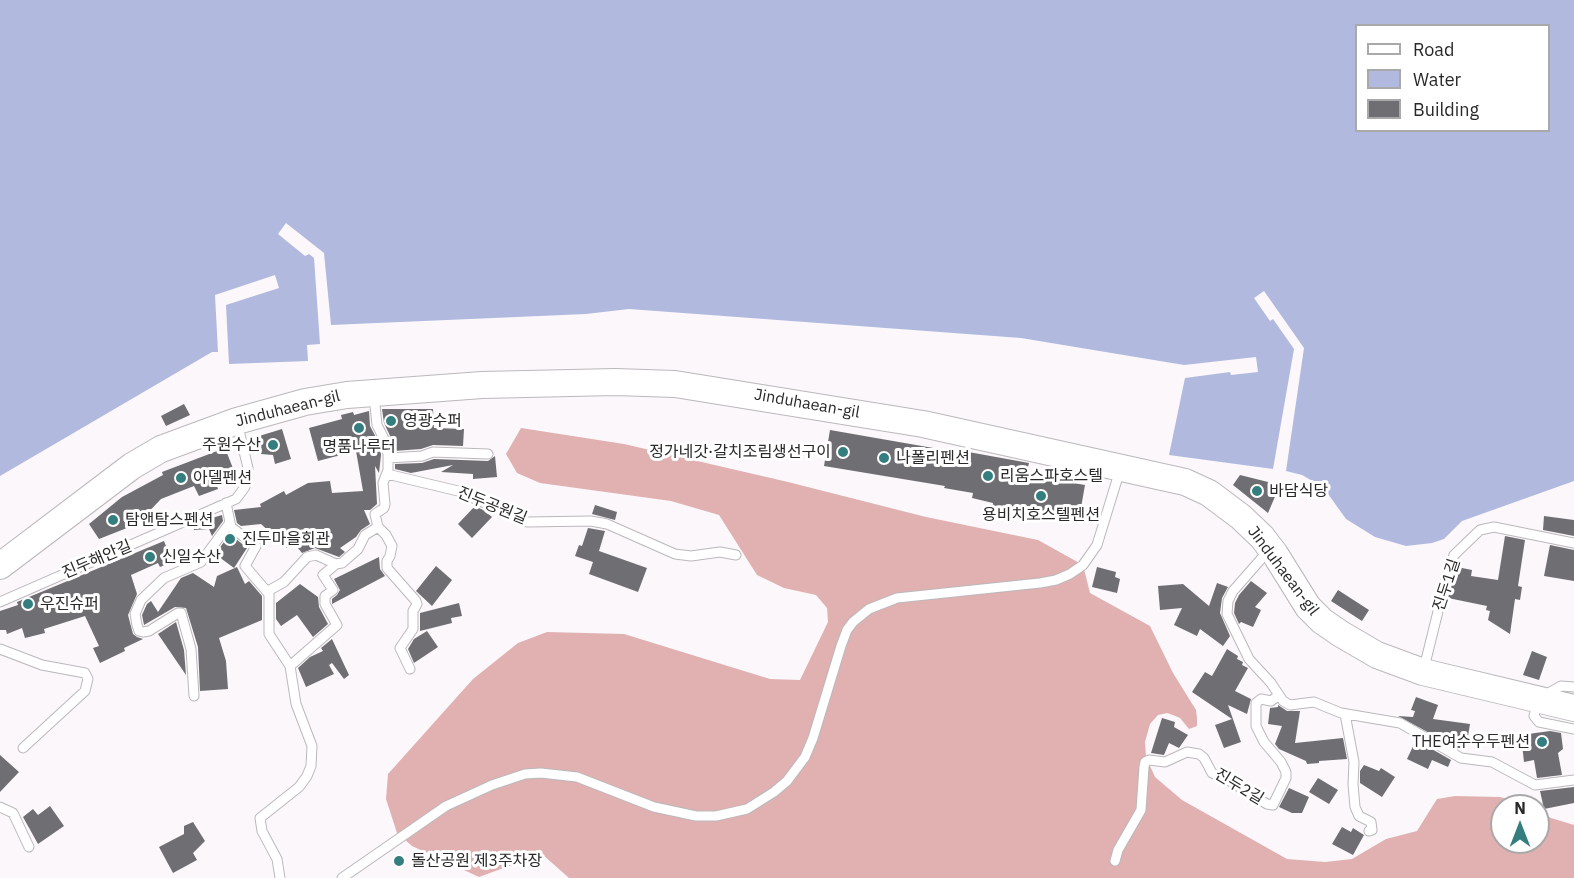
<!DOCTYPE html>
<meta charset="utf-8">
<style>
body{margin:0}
#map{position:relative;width:1574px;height:878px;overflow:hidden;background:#fbf7fb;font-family:"IBM Plex Sans",sans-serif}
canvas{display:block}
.legend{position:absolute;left:1355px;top:24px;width:195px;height:108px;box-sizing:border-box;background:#fff;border:2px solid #aaa9aa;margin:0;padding:8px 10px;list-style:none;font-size:18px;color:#2a292a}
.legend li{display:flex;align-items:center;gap:12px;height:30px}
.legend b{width:30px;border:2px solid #aaa9aa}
.north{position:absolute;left:1490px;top:794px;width:60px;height:60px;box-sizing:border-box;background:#fff;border:2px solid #aaa9aa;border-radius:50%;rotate:0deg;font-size:16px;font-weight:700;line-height:24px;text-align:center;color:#2a292a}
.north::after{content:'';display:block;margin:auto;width:21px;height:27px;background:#357e7f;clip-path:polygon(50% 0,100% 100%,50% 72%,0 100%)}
</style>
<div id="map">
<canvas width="1574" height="878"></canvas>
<ul class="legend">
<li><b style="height:8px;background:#fff"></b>Road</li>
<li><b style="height:16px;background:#b1b9df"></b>Water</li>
<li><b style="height:16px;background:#6f6e72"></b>Building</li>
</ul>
<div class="north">N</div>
</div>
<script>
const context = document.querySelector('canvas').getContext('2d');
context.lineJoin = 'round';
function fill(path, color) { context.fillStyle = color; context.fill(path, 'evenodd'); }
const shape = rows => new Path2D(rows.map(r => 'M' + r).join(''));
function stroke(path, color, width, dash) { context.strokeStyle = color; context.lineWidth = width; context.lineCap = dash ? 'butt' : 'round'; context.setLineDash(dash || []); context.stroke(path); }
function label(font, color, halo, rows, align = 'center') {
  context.font = font + ' "IBM Plex Sans","Noto Sans KR",sans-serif'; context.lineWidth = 6; context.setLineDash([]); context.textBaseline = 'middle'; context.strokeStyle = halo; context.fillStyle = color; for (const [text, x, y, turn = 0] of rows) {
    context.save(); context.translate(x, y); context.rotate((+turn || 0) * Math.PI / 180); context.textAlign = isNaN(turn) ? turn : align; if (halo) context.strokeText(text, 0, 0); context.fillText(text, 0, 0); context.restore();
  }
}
fill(shape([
 [521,428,624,444,788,482,926,517,1038,540,1083,565,1090,593,1150,626,1173,673,1196,710,1197,718,1197,726,1189,729,1180,718,1173,715,1167,713,1158,715,1150,724,1145,742,1146,757,1155,777,1182,800,1287,859,1325,862,1352,859,1386,839,1417,831,1437,799,1455,796,1500,797,1530,806,1502,806,1502,842,1538,842,1538,811,1551,818,1574,825,1574,878,569,878,542,854,479,877,412,846,397,833,386,799,388,774,473,679,518,643,547,632,624,634,770,679,800,680,828,622,827,608,816,595,784,588,757,575,719,515,671,501,540,483,517,473,506,454]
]), '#e0b1b0');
fill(shape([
 [0,0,1574,0,1574,481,1462,521,1444,539,1432,543,1406,546,1375,537,1346,519,1323,487,1302,475,1286,471,1304,348,1264,291,1254,298,1270,321,1273,319,1294,349,1273,469,1169,455,1185,378,1230,372,1231,375,1258,372,1256,357,1184,365,1021,338,629,309,586,314,331,325,324,253,286,223,278,234,305,256,309,254,314,258,320,344,307,345,308,361,229,364,226,305,279,288,275,275,215,295,218,352,212,352,0,476],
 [1356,26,1548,26,1548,130,1356,130]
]), '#b1b9df');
fill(shape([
 [184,404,190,415,166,426,161,416],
 [382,409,433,409,434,428,464,429,463,446,433,445,421,449,394,451,391,438,384,423],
 [369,411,370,426,379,443,381,455,379,473,375,466,377,504,370,510,364,510,370,524,361,530,356,537,340,548,345,552,339,557,315,548,302,553,293,542,287,548,261,524,241,526,237,523,234,510,261,507,260,504,284,491,286,495,308,483,330,481,332,493,363,491,356,451,318,461,309,428,342,419,341,415,353,412,354,415],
 [282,429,291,459,275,464,273,455,261,454,256,437],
 [830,430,939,449,936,466,963,451,1029,463,1026,475,1085,485,1079,519,1020,508,1019,514,992,509,993,503,972,498,973,493,944,488,945,486,824,466],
 [225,448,234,471,214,478,218,489,199,496,194,486,161,499,137,524,99,539,89,524,122,497,163,475,162,472],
 [495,456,497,477,473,479,473,474,441,472,453,465,411,473,395,469,395,464,422,463,434,459,488,461],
 [1240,475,1280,485,1268,513,1233,485],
 [595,505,617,512,615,520,592,514],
 [475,506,485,511,492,517,472,538,458,524],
 [222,515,223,521,212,536,209,529,194,530,193,526,206,521,205,520],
 [1544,516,1574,520,1574,536,1543,530],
 [588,528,605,531,599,551,647,568,638,592,589,574,593,562,575,556,579,545,582,546],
 [230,534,247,548,234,568,215,554],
 [1505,536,1525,540,1518,586,1522,587,1520,600,1515,599,1510,634,1488,620,1490,611,1486,610,1487,606,1448,598,1457,567,1472,570,1471,576,1498,580],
 [164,541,172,562,160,567,158,563,131,575,137,594,128,615,133,634,137,637,143,639,124,648,125,651,100,663,93,648,99,646,85,616,44,629,45,633,25,638,22,628,7,634,6,630,0,630,0,611,18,605,17,602],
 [1550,545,1574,550,1574,581,1544,576],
 [379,557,380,569,385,576,332,604,332,599,337,595,340,590,334,579],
 [436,566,452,580,432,606,416,591],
 [237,567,245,584,249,581,262,596,262,620,219,638,226,661,228,689,200,691,198,647,186,608,175,607,144,625,142,615,147,604,151,601,158,612,181,578,193,573,214,587,217,576],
 [1097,567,1116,572,1115,577,1120,579,1117,593,1092,587],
 [1251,581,1267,593,1255,607,1261,610,1253,627,1241,622,1239,624,1234,613,1235,603,1239,595],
 [1217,583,1228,587,1222,598,1220,613,1230,636,1223,646,1200,629,1197,636,1174,625,1182,608,1160,610,1158,586,1183,584,1209,606],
 [300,584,318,597,319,607,328,624,313,637,297,615,281,626,276,619,276,603],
 [1338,590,1369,610,1362,621,1331,601],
 [459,603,462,616,451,618,452,623,420,631,420,613],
 [176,622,184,650,186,675,158,634],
 [427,631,438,647,414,663,408,649,414,639],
 [332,639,349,675,344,679,332,663,329,665,334,674,306,687,298,668,310,657,323,651,321,648],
 [1227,649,1238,656,1237,659,1243,662,1242,665,1248,668,1235,691,1251,699,1247,714,1228,705,1241,742,1224,748,1215,725,1232,719,1192,692,1205,672,1212,676],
 [1532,651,1547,657,1539,680,1523,675],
 [1416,697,1438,705,1433,719,1470,724,1466,748,1457,748,1398,716,1413,717,1415,711,1411,710],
 [1278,705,1287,711,1300,711,1295,743,1343,738,1347,759,1319,761,1319,763,1307,764,1306,761,1279,749,1275,744,1282,726,1268,724,1270,708,1278,707],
 [1162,718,1175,722,1174,727,1188,735,1179,748,1169,743,1164,755,1151,753],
 [1550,731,1561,733,1563,749,1558,753,1562,775,1537,778,1534,760,1524,762,1521,735],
 [1416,740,1451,760,1448,767,1432,760,1428,769,1407,759],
 [0,755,19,772,0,792],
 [1364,765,1379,771,1381,768,1395,777,1382,797,1360,783,1360,771],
 [1318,778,1338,790,1329,804,1309,792],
 [1574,787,1574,803,1544,809,1540,791],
 [1289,788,1309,797,1302,813,1292,813,1279,807],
 [50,806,64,826,38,844,23,817,33,809,38,815],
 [193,822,205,841,193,853,197,860,173,873,159,847,184,834,184,826],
 [1342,827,1351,832,1353,828,1364,835,1353,855,1332,844]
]), '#6f6e72');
const lane = shape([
 [388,458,422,456,433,452,488,454],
 [387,474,458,491,527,522,591,521,607,524,675,554,691,556,720,552,736,555],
 [226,503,231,527,256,546,245,566,269,594,269,634,290,666,296,704,312,746,311,766,307,776,299,787,260,818,262,831,277,859,280,878],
 [378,527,386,535,392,546,390,556,387,561,387,568,416,601,417,604,413,611,413,629,400,648,410,669],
 [1269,550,1233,591,1228,601,1227,614,1249,659,1271,683,1283,701,1290,705,1314,702,1341,713,1400,723,1461,758,1492,762,1535,785,1574,780],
 [268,591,284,582,307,557,316,555,336,564,342,563,358,549,365,535,378,527,375,514,384,508,385,504,383,483,388,470,388,454,385,441,377,425,374,396],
 [0,602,236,499,245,487,248,468,237,422],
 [0,649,42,665,85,673,88,679,85,691,23,748],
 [290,666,337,625,325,604,325,596,333,590,323,575,336,564],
 [1423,672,1448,571,1454,555,1480,530,1494,527,1574,543],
 [1574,687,1561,686,1538,699,1534,716,1539,722,1574,729],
 [194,696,191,649,181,613,178,613,149,631,143,632,139,631,137,625,135,614,141,600,164,578,201,562,229,524],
 [1345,714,1354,762,1353,784,1355,807,1359,816,1371,822,1372,830,1369,831],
 [0,807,13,813,29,847],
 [1115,861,1118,850,1141,810,1144,767,1145,762,1149,760,1165,762,1187,752,1199,754,1204,758,1212,773,1228,780,1267,804,1273,805,1286,778,1286,772,1281,762,1264,742,1256,726,1256,703,1261,699,1271,701,1279,695],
 [342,878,446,806,492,785,525,774,541,773,577,777,654,807,696,816,716,816,747,809,774,792,787,781,805,757,813,738,841,646,847,630,853,622,869,609,897,598,1040,583,1056,580,1070,574,1083,565,1097,545,1120,470]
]);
const secondary = shape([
 [0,566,132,466,161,449,237,421,305,402,347,395,482,385,615,382,675,384,923,424,1185,482,1209,493,1241,517,1262,537,1275,554,1308,607,1322,621,1341,634,1377,655,1423,672,1574,708]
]);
stroke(lane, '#bbb8bb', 11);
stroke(secondary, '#bbb8bb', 28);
stroke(lane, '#fff', 9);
stroke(secondary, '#fff', 26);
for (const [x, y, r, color] of [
 [391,421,6,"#357e7f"],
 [359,428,6,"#357e7f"],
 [273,445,6,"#357e7f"],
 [843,452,6,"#357e7f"],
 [884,458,6,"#357e7f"],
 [988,476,6,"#357e7f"],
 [181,478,6,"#357e7f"],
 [1257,491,6,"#357e7f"],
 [1041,496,6,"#357e7f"],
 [113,520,6,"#357e7f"],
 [230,539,6,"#357e7f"],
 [150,557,6,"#357e7f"],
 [28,604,6,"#357e7f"],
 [1542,742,6,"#357e7f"],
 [399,861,6,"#357e7f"]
]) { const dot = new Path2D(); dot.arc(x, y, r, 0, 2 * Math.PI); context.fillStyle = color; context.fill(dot); stroke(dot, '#fff', 2); }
label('16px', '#2a292a', '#fff', [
 ["Jinduhaean-gil",807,404,10],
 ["Jinduhaean-gil",288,409,-14],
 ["진두공원길",492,506,22],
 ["진두해안길",97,560,-23],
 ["Jinduhaean-gil",1283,571,53],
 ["진두1길",1447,585,-72],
 ["진두2길",1239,787,31]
]);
label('16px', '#2a292a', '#fff', [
 ["영광수퍼",403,421],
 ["주원수산",261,445,"right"],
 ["명품나루터",359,447,"center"],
 ["정가네갓·갈치조림생선구이",831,452,"right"],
 ["나폴리펜션",896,458],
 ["리움스파호스텔",1000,476],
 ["아델펜션",193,478],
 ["바담식당",1269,491],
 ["용비치호스텔펜션",1041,515,"center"],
 ["탐앤탐스펜션",125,520],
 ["진두마을회관",242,539],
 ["신일수산",162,557],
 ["우진슈퍼",40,604],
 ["THE여수우두펜션",1530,742,"right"],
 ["돌산공원 제3주차장",411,861]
], 'left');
</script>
